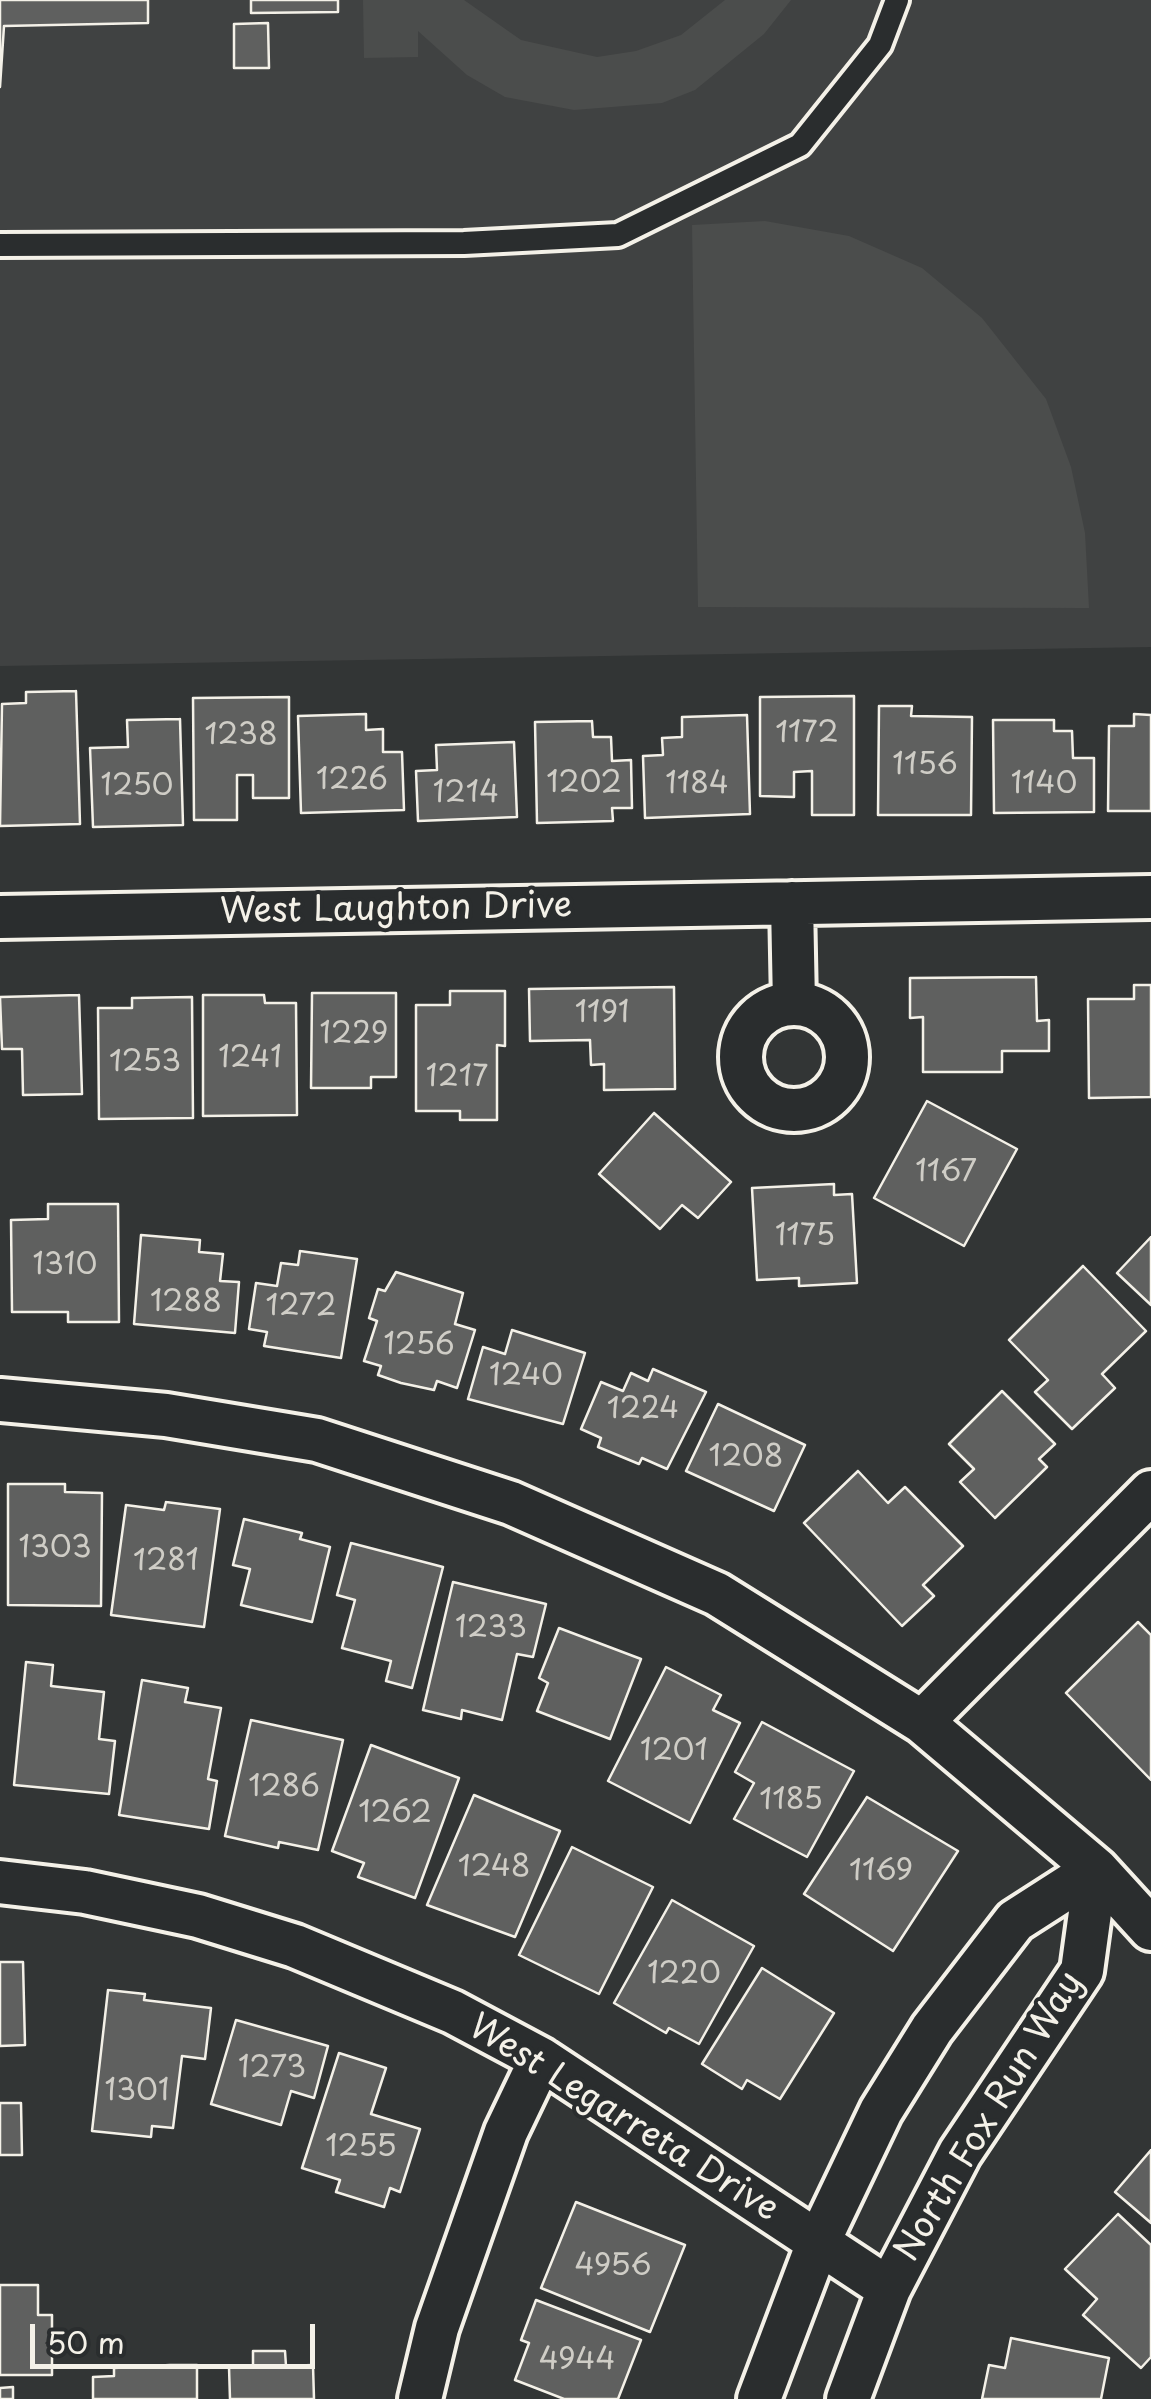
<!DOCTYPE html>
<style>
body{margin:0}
#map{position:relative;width:1151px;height:2399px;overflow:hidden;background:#323535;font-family:"Playpen Sans",sans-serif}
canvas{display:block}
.scale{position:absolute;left:30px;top:2324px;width:285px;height:45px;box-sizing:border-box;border:5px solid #f4f1e8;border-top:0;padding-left:12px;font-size:30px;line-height:35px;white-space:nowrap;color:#f4f1e8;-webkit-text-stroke:8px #2a2d2e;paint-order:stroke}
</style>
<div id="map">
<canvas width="1151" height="2399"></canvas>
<div class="scale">50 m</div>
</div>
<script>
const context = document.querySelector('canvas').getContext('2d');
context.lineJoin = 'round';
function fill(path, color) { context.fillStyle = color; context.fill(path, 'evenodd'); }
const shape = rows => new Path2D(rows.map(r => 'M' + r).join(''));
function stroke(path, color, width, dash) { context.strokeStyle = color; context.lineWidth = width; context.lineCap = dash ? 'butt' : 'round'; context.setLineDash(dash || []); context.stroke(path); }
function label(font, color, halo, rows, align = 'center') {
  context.font = font + ' "Playpen Sans",sans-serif'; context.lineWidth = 8; context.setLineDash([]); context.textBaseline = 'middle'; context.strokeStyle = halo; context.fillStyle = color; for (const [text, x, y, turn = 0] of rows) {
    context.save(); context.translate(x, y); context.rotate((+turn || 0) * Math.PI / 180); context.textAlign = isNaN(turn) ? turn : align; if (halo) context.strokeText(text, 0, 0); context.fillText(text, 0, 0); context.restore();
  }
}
fill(shape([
 [0,0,1151,0,1151,647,0,666]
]), '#404242');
fill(shape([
 [363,0,464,0,521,40,597,57,636,51,681,35,725,0,791,0,764,34,695,90,662,103,574,110,505,97,467,75,418,31,418,57,364,58],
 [765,221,849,236,922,268,982,318,1046,399,1071,467,1085,533,1089,608,698,607,692,225]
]), '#4b4d4c');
const building = shape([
 [0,0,148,0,148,23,4,26,0,87,0,0],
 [251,0,338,0,338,12,251,13,251,0],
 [268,23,269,68,234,68,234,24,268,23],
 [76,691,80,824,0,826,2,704,26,703,26,692,76,691],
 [854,696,854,815,812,815,812,771,794,772,794,797,760,796,760,697,854,696],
 [289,697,289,798,253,798,253,775,237,775,237,820,194,820,193,698,289,697],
 [879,706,912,706,911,716,972,717,971,815,878,815,879,706],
 [366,714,366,730,383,729,383,752,402,752,404,810,301,813,298,716,366,714],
 [1134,714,1151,715,1151,811,1108,811,1109,726,1134,726,1134,714],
 [747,715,750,814,645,818,643,756,663,755,662,738,682,737,682,717,747,715],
 [180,719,183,825,93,827,90,748,128,747,127,720,180,719],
 [993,720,1054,720,1054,731,1072,731,1073,758,1094,758,1094,812,994,813,993,720],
 [592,721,593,737,611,737,612,761,631,760,632,808,612,808,613,821,537,823,535,722,592,721],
 [514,742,517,817,418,821,416,771,437,770,436,745,514,742],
 [1036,977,1037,1021,1049,1020,1049,1051,1002,1051,1002,1072,923,1072,923,1017,910,1018,910,978,1036,977],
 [1134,985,1151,985,1151,1097,1089,1098,1088,999,1134,999,1134,985],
 [674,987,675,1089,604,1090,604,1064,591,1065,590,1040,530,1041,529,989,674,987],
 [450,991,505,991,505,1046,497,1045,497,1120,460,1120,460,1111,416,1111,416,1005,450,1005,450,991],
 [312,993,396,993,396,1077,371,1077,371,1088,311,1088,312,993],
 [79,995,82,1094,23,1095,22,1049,2,1049,0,997,79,995],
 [203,995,264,995,265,1003,296,1003,297,1115,203,1116,203,995],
 [192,997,193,1118,99,1119,98,1008,132,1008,132,998,192,997],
 [927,1101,1017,1149,964,1246,874,1198,927,1101],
 [654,1113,731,1182,698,1218,682,1205,660,1229,599,1174,654,1113],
 [834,1184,834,1195,852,1194,857,1283,799,1286,799,1278,757,1280,752,1188,834,1184],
 [48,1204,118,1204,119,1322,68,1322,68,1312,12,1312,11,1220,48,1219,48,1204],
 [141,1235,200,1240,199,1252,223,1254,220,1281,239,1282,235,1333,134,1324,141,1235],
 [1151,1237,1151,1305,1117,1273,1151,1237],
 [300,1251,357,1259,341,1358,264,1346,267,1332,249,1329,256,1283,277,1286,281,1263,298,1265,300,1251],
 [1083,1266,1146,1331,1102,1374,1115,1388,1072,1429,1035,1392,1048,1380,1009,1340,1083,1266],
 [396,1272,463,1293,455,1324,475,1330,457,1388,437,1381,434,1390,401,1383,378,1375,381,1366,364,1361,377,1321,369,1318,378,1289,385,1291,396,1272],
 [512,1330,585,1353,563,1424,468,1399,483,1347,505,1354,512,1330],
 [653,1369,706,1392,667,1469,642,1458,639,1464,598,1447,601,1438,581,1429,601,1382,623,1391,631,1373,648,1381,653,1369],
 [1002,1391,1055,1444,1039,1459,1047,1467,995,1518,960,1482,974,1469,949,1444,1002,1391],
 [718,1404,805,1445,774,1511,686,1471,718,1404],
 [858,1471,888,1503,905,1487,963,1546,923,1585,934,1596,902,1626,804,1523,858,1471],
 [8,1484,65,1484,65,1492,102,1493,101,1606,8,1605,8,1484],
 [166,1502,220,1509,204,1627,111,1615,126,1505,164,1510,166,1502],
 [244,1519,302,1533,300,1539,330,1547,312,1622,241,1605,250,1569,233,1565,244,1519],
 [351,1543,443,1567,412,1688,386,1681,391,1661,342,1648,355,1600,337,1595,351,1543],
 [453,1582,546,1604,533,1657,517,1654,502,1720,462,1710,461,1719,423,1710,453,1582],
 [1138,1622,1151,1635,1151,1780,1066,1693,1138,1622],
 [559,1628,641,1659,610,1739,537,1711,548,1683,539,1678,559,1628],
 [26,1662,53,1665,51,1686,104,1692,99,1739,115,1741,109,1794,14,1785,26,1662],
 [666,1667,721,1695,713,1710,740,1723,690,1823,608,1781,666,1667],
 [142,1680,188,1688,185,1702,221,1708,208,1779,217,1781,209,1829,119,1815,142,1680],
 [251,1720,343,1740,318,1850,279,1842,278,1848,225,1836,251,1720],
 [762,1722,854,1771,807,1857,734,1819,754,1783,735,1772,762,1722],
 [371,1745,459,1778,415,1898,358,1877,364,1863,332,1851,371,1745],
 [474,1795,560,1831,515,1937,427,1905,474,1795],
 [867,1797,958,1851,893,1951,804,1894,867,1797],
 [572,1847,653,1887,599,1994,519,1955,572,1847],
 [672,1900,754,1946,699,2044,669,2028,666,2033,614,2003,672,1900],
 [0,1962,23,1962,25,2045,0,2046,0,1962],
 [762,1968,834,2013,780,2099,747,2080,742,2089,702,2064,762,1968],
 [108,1990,145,1994,144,2000,211,2008,205,2059,182,2056,173,2128,152,2126,151,2137,92,2131,108,1990],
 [236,2020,328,2046,314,2098,291,2091,281,2125,211,2104,236,2020],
 [339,2053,386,2068,371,2114,420,2129,400,2192,390,2188,384,2207,336,2192,340,2180,302,2168,339,2053],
 [0,2103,21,2103,22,2155,0,2155,0,2103],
 [1151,2150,1151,2223,1115,2192,1151,2150],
 [576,2202,685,2245,650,2332,541,2288,576,2202],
 [1118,2214,1151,2245,1151,2357,1141,2368,1083,2315,1097,2299,1065,2269,1118,2214],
 [0,2285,38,2285,38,2315,52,2315,52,2375,0,2375,0,2285],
 [536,2300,641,2340,618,2399,564,2399,515,2380,529,2343,521,2340,536,2300],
 [1011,2338,1109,2358,1101,2399,982,2399,989,2365,1005,2368,1011,2338],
 [253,2351,285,2351,286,2366,313,2365,314,2399,230,2399,229,2367,253,2366,253,2351],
 [170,2365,197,2365,197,2399,93,2399,93,2377,114,2376,114,2368,170,2365],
 [13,2387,13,2399,0,2399,0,2388,13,2387]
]);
fill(building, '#5f605f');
stroke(building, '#f4f1e8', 2.5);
const lane = shape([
 [0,245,464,243,618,235,800,145,880,45,897,0]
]);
const street = shape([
 [792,903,794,1004],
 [0,917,1151,897],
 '741 1057a53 53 0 1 1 106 0a53 53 0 1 1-106 0Z',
 [0,1400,166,1415,317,1440,511,1503,717,1594,922,1722,1096,1869,1151,1929],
 [922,1722,1151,1492],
 [0,1882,85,1892,198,1916,295,1946,453,2012,541,2059,889,2289],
 [420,2399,437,2328,506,2132,541,2059],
 [759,2399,818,2243,881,2111,932,2029,1015,1921,1096,1869,1082,1971,960,2153,889,2289,848,2399]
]);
stroke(lane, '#f4f1e8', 30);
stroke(street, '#f4f1e8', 50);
stroke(lane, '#2a2d2e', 22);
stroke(street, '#2a2d2e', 42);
label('30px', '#cfcdc6', null, [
 ["1172",807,734],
 ["1238",241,736],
 ["1156",925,766],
 ["1226",352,781],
 ["1202",584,784],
 ["1184",697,785],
 ["1140",1044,785],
 ["1250",137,787],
 ["1214",466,794],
 ["1191",602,1014],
 ["1229",354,1035],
 ["1241",250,1059],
 ["1253",145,1063],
 ["1217",457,1078],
 ["1167",946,1173],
 ["1175",805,1237],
 ["1310",65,1266],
 ["1288",186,1303],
 ["1272",301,1307],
 ["1256",419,1346],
 ["1240",526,1377],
 ["1224",643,1410],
 ["1208",746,1458],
 ["1303",55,1549],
 ["1281",166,1562],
 ["1233",491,1629],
 ["1201",674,1752],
 ["1286",284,1788],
 ["1185",791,1801],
 ["1262",395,1814],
 ["1248",494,1868],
 ["1169",881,1872],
 ["1220",684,1975],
 ["1273",272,2069],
 ["1301",137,2092],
 ["1255",361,2148],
 ["4956",613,2267],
 ["4944",577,2361]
]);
label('35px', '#f4f1e8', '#2a2d2e', [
 ["West Laughton Drive",396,910,-1],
 ["North Fox Run Way",990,2117,-59],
 ["West Legarreta Drive",623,2119,32]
]);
</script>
